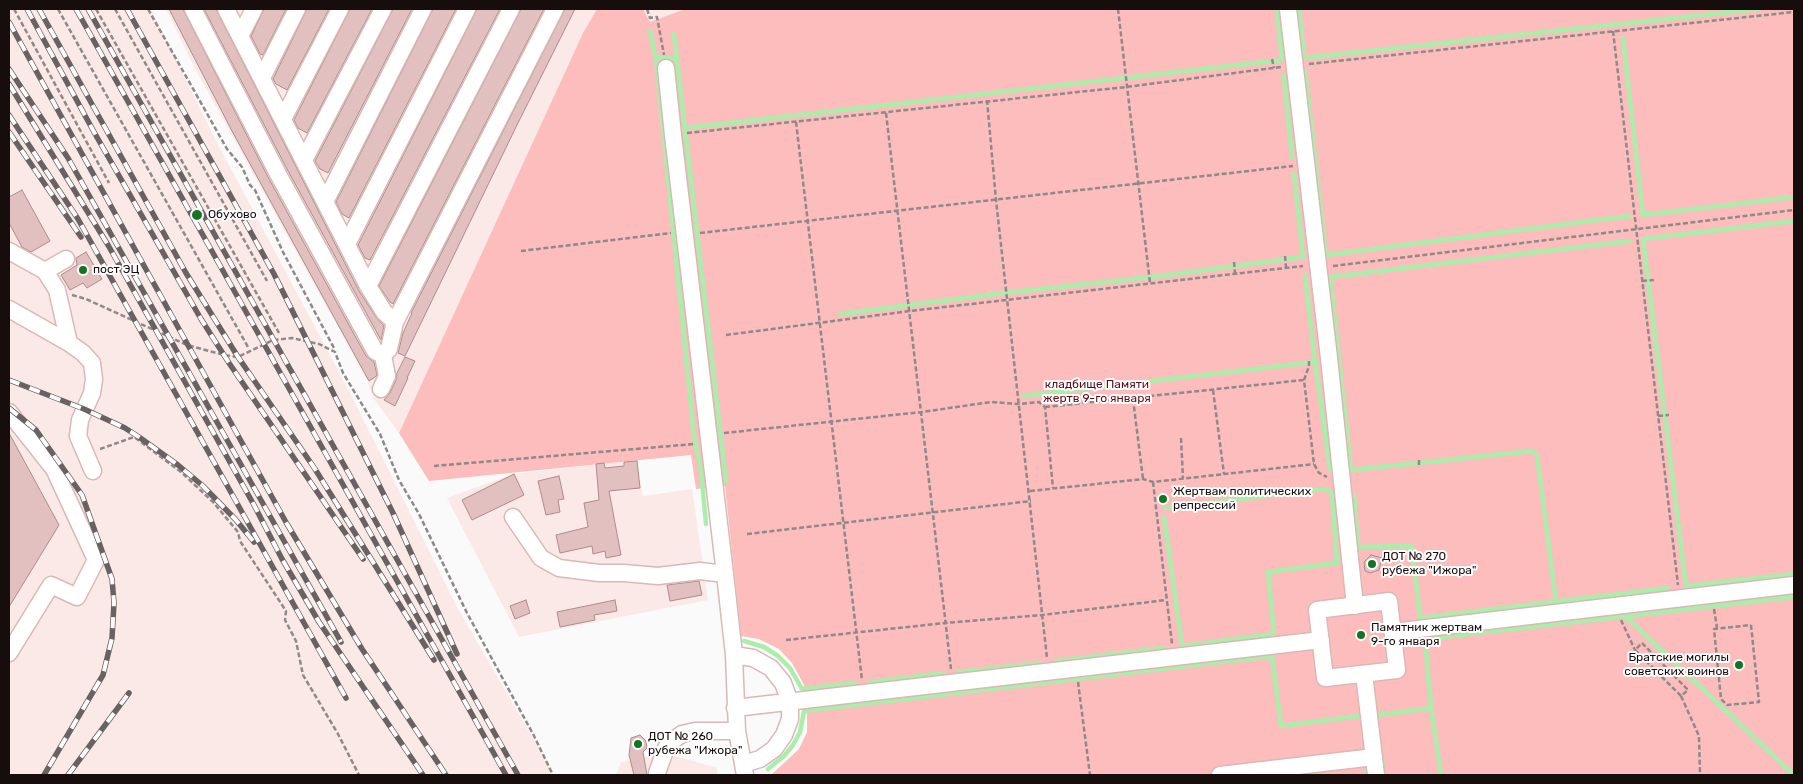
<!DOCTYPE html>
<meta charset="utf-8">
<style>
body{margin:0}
#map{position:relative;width:1803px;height:784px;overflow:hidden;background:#fafafa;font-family:Rubik,sans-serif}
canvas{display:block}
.frame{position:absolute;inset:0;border:10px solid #180d0d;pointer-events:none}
</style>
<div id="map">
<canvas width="1803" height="784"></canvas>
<div class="frame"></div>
</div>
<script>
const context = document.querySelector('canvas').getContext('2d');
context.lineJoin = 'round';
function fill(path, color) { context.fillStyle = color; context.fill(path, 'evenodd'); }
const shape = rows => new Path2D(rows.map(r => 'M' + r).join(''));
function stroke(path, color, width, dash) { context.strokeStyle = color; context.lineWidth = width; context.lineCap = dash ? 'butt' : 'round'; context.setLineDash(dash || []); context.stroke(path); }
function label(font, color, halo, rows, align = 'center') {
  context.font = font + ' Rubik,sans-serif'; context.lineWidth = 4; context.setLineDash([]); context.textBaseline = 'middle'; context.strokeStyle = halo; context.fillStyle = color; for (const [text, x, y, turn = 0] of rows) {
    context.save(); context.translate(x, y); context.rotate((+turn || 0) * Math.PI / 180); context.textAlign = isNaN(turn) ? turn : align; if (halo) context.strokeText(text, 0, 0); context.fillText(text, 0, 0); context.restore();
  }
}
fill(shape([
 [9,9,151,9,212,133,349,391,457,607,554,775,9,775],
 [166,9,597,9,583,33,399,433,374,399,367,380,193,65],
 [643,9,686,9,649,23],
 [637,460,643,496,692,489,708,600,519,637,447,498,513,474],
 [657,754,669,754,717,768,718,775,616,775,621,762]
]), '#fbe9e8');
fill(shape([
 [597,9,643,9,650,22,685,9,1794,9,1794,775,771,775,799,749,807,732,807,717,804,685,792,663,779,649,759,639,741,636,725,486,696,489,691,455,429,481,399,433,583,33]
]), '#fcbdbc');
stroke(shape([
 [1299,9,1304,58,1759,9],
 [650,31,656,59,694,436,701,471,706,524],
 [674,34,726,482],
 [1623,38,1643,215,1794,197],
 [655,57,677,59],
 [1305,71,1326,255,1629,216],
 [1284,76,1292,158],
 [685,128,1282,60,1277,9],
 [1794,221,1643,239,1686,586,1794,574],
 [1305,275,1315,362,1330,470],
 [840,314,1003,293,1152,277,1303,257,1294,174],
 [1023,396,1315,362],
 [1354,496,1358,547,1412,546,1420,618,1668,588],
 [1164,517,1182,646,1274,634,1268,572,1337,563,1332,493,1325,489,1166,508],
 [1556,601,1537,455,1532,451,1351,470,1330,277,1629,241],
 [1625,616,1794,775],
 [744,641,764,647,778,656,790,668,802,689,855,683],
 [1056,661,1163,648],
 [958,672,1039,663],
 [870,682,944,673],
 [1431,708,1441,775],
 [1378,715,1431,708,1425,639,1794,597],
 [1382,759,1384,775],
 [768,769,784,756,793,745,800,732,804,711,1272,656,1281,726,1360,716],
 [1366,769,1367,775]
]), '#abeeac', 4.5);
const building = shape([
 [169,9,183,9,269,179,366,356,374,362,377,375,375,377,369,381,232,131,169,9],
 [204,9,216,9,359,291,376,317,384,326,381,340,287,169,204,9],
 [264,9,286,9,263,55,260,54,251,36,264,9],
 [307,9,329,9,287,90,276,84,273,79,307,9],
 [350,9,372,9,307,133,298,128,294,120,350,9],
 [393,9,412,9,328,173,320,169,315,161,393,9],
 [433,9,456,9,349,218,342,214,336,202,433,9],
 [477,9,500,9,370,260,365,258,358,245,477,9],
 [521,9,544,9,393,304,390,302,379,286,521,9],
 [565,9,575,9,517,125,405,356,398,353,403,333,412,313,411,313,565,9],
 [22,190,50,241,31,252,22,247,9,223,9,197,22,190],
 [86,252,102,279,87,288,83,283,70,290,61,275,77,265,76,258,86,252],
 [405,357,415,361,407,378,408,378,395,406,384,400,390,393,396,380,397,373,405,357],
 [9,433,59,525,9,607,9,433],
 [637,461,640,488,609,491,621,555,606,558,605,551,593,554,592,546,560,553,556,535,588,527,584,503,599,500,596,464,604,463,605,468,624,466,624,462,637,461],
 [514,474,524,495,472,520,462,500,514,474],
 [559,476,564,499,558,500,560,512,546,515,538,481,559,476],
 [1371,555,1382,558,1379,570,1370,573,1365,571,1364,562,1371,555],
 [699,581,702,595,670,601,667,585,699,581],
 [526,600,530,613,515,619,510,606,526,600],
 [615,600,617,611,594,615,595,620,560,627,557,612,615,600],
 [640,735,646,741,647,748,643,752,647,775,634,775,629,755,631,738,640,735]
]);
fill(building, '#e2c0bf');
stroke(building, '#ad8d8c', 1);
const minor = shape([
 [193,9,278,174,375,351,383,355,387,376,381,389],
 [226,9,368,286,384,312,395,322],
 [1288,9,1329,358,1355,606],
 [240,36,254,9],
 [666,68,673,135,725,574,734,655,737,731,745,775],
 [262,78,297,9],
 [283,119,340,9],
 [304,160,383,9],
 [325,202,423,9],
 [347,244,467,9],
 [9,251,45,271,66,259],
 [45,271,57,290,69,343],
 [368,286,511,9],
 [9,309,69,343,83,353,92,363,94,379,92,393,80,420,78,436,93,471],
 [383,355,389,349,395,322,555,9],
 [9,412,54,469,96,560,77,597,51,585,9,653],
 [513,517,541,558,559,568,599,573,624,573,658,576,700,571,725,574],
 [1389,601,1397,670,1325,678,1317,610,1389,601],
 [1393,632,1794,585],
 [734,655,753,658,771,668,783,683,790,702,790,719,784,735,774,749,760,759,743,764],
 [1364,674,1376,775],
 [735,708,1321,640],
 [657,773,666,748,672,741,682,734,695,731,737,731],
 [1220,775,1374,757]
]);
stroke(minor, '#dab8b7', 19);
stroke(shape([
 [14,9,109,183],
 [58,9,248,347],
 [96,9,279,333],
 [115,9,267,281],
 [148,9,227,149,242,167,250,185,255,190,283,252,335,350],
 [647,9,650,18,657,17,664,55],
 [1118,9,1150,283],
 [1613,31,1678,585],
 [1272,59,1274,68],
 [1309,64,1794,12],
 [987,100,996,200,1047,658],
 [886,113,951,669],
 [796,122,862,680],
 [687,133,1126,87,1281,67],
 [700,233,1293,166],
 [521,251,671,233],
 [1285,256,1286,267],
 [1234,262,1235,273],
 [1333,266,1794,210],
 [1642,281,1654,280],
 [72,295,86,299,187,345,224,355,238,357,273,340,292,338,319,344,335,352,343,373,380,434,399,480,419,514,467,613,533,734,553,775],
 [726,335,910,311,1303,266],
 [1309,361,1309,366,1304,380,1314,464,1319,473,1327,477],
 [1213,390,1224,474],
 [1133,399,1143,479],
 [1045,407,1304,380],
 [1658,416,1669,415],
 [724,433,922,412,991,402,1019,404,1039,402,1045,407,1053,488],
 [1181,438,1183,478],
 [100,449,134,437,181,472,213,502,238,532,240,541,286,611,285,620,296,641,303,675,338,734,359,775],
 [1419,460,1419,467],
 [434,466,694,444],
 [1153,482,1172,644],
 [1030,491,1143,479,1153,482,1314,464],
 [747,534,1031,501],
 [1714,609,1717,628],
 [1621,620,1635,650],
 [1751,625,1759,702,1727,705,1721,699,1714,629,1751,625],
 [786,640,945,623,1042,615,1166,600],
 [1642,643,1688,690,1681,696,1635,650,1642,643],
 [1078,682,1090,775],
 [1681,696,1699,736,1700,775]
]), '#8f8989', 2.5, [5, 2.5]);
stroke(minor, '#fff', 16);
const rail = shape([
 [27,9,94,132,201,319,229,363,363,559],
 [39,9,186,273,238,357,315,469,434,660],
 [76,9,506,775],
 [88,9,518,775],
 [127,9,274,274,393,513,457,654],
 [9,22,287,524,362,649,446,775],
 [9,69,68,158,341,642],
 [9,84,108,245,254,505,282,559,319,622,423,775],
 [9,115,78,219,346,698],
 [9,132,81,237],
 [9,380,84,409,125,428,139,437,178,465,203,486,236,520,254,542],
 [9,408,36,430,82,495,112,579,114,603,112,638,103,675,44,775],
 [68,775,129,693]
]);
stroke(rail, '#696262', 5.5);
stroke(rail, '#fff', 4, [11]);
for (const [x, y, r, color] of [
 [197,215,6,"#137423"],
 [83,270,5,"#137423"],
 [1163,499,5,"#137423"],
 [1372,564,5,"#137423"],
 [1361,635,5,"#137423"],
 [1739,665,5,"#137423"],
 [638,744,5,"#137423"]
]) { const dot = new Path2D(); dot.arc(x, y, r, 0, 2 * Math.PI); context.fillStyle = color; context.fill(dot); stroke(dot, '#fff', 2); }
label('12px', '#180d0d', '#fff', [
 ["Обухово",208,215],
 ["пост ЭЦ",93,270],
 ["Жертвам политических",1173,492],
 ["репрессий",1173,506],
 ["ДОТ № 270",1382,557],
 ["рубежа \"Ижора\"",1382,571],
 ["Памятник жертвам",1371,628],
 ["9-го января",1371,642],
 ["Братские могилы",1729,658,"right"],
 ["советских воинов",1729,672,"right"],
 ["ДОТ № 260",648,737],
 ["рубежа \"Ижора\"",648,751]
], 'left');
label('12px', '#5f0d19', '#fff', [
 ["кладбище Памяти",1097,385],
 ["жертв 9-го января",1097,399]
]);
</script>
